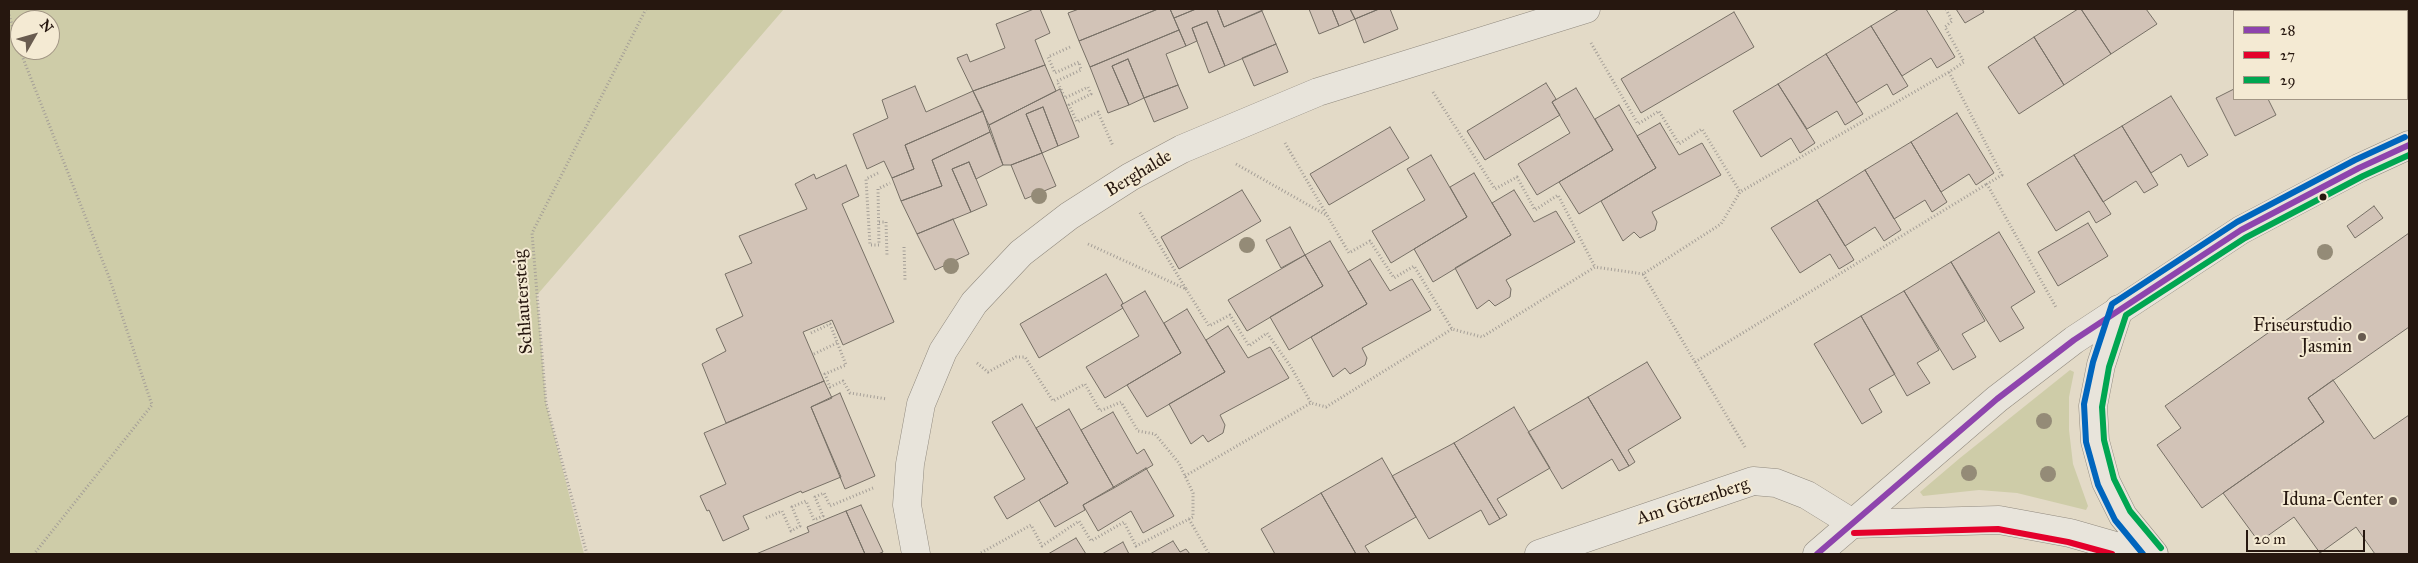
<!DOCTYPE html>
<meta charset="utf-8">
<style>
body{margin:0}
#map{position:relative;width:2418px;height:563px;overflow:hidden;background:#e3dac7;font-family:"IM FELL Great Primer",serif}
canvas{display:block}
.frame{position:absolute;inset:0;border:10px solid #26170f;pointer-events:none}
.legend{position:absolute;left:2233px;top:10px;width:175px;height:90px;box-sizing:border-box;background:#f4ead3;border:1px solid #a29685;margin:0;padding:6px 9px;list-style:none;font-size:15px;color:#26170f}
.legend li{display:flex;align-items:center;gap:10px;height:25px}
.legend b{width:25px;border:1px solid #a29685}
.north{position:absolute;left:10px;top:10px;width:50px;height:50px;box-sizing:border-box;background:#f4ead3;border:1px solid #a29685;border-radius:50%;rotate:52deg;font-size:14px;font-weight:700;line-height:20px;text-align:center;color:#26170f}
.north::after{content:'';display:block;margin:auto;width:18px;height:22px;background:#685b4f;clip-path:polygon(50% 0,100% 100%,50% 72%,0 100%)}
.scale{position:absolute;left:2246px;top:530px;width:119px;height:22px;box-sizing:border-box;border:2px solid #26170f;border-top:0;padding-left:6px;font-size:15px;line-height:18px;white-space:nowrap;color:#26170f;-webkit-text-stroke:4px #f4ead3;paint-order:stroke}
</style>
<div id="map">
<canvas width="2418" height="563"></canvas>
<div class="frame"></div>
<ul class="legend">
<li><b style="height:6px;background:#8e44ad"></b>28</li>
<li><b style="height:6px;background:#e4002b"></b>27</li>
<li><b style="height:6px;background:#00a651"></b>29</li>
</ul>
<div class="north">N</div>
<div class="scale">20 m</div>
</div>
<script>
const context = document.querySelector('canvas').getContext('2d');
context.lineJoin = 'round';
function fill(path, color) { context.fillStyle = color; context.fill(path, 'evenodd'); }
const shape = rows => new Path2D(rows.map(r => 'M' + r).join(''));
function stroke(path, color, width, dash) { context.strokeStyle = color; context.lineWidth = width; context.lineCap = dash ? 'butt' : 'round'; context.setLineDash(dash || []); context.stroke(path); }
function label(font, color, halo, rows, align = 'center') {
  context.font = font + ' "IM FELL Great Primer",serif'; context.lineWidth = 4; context.setLineDash([]); context.textBaseline = 'middle'; context.strokeStyle = halo; context.fillStyle = color; for (const [text, x, y, turn = 0] of rows) {
    context.save(); context.translate(x, y); context.rotate((+turn || 0) * Math.PI / 180); context.textAlign = isNaN(turn) ? turn : align; if (halo) context.strokeText(text, 0, 0); context.fillText(text, 0, 0); context.restore();
  }
}
fill(shape([
 [9,9,784,9,537,295,546,403,584,554,9,554],
 [20,20,50,20,50,50,20,50],
 [2070,370,2074,372,2069,397,2069,430,2073,464,2088,506,2086,510,2017,493,1979,490,1923,496,1920,492,1960,458]
]), '#cecca8');
const building = shape([
 [1034,9,1040,9,1050,33,1035,40,1045,65,973,91,957,58,967,54,970,62,1005,48,996,24,1034,9],
 [1079,9,1158,9,1079,41,1068,13,1079,9],
 [1158,9,1170,9,1179,30,1090,67,1079,41,1158,9],
 [1170,9,1196,9,1174,18,1170,9],
 [1196,9,1217,9,1224,27,1262,11,1276,44,1225,66,1207,22,1192,28,1197,41,1186,46,1174,18,1196,9],
 [1217,9,1265,9,1224,27,1217,9],
 [1309,9,1332,9,1339,26,1319,34,1309,9],
 [1332,9,1350,9,1355,19,1339,26,1332,9],
 [1350,9,1379,9,1355,19,1350,9],
 [1379,9,1390,9,1398,29,1364,43,1355,19,1379,9],
 [1899,9,1926,9,1955,57,1937,68,1931,58,1902,76,1871,26,1899,9],
 [1956,9,1982,9,1984,12,1965,23,1956,9],
 [2078,9,2081,9,2111,54,2064,85,2034,37,2078,9],
 [2081,9,2146,9,2157,24,2111,54,2081,9],
 [2305,9,2403,9,2404,11,2306,11,2305,9],
 [1734,12,1754,47,1641,113,1621,79,1734,12],
 [2407,17,2409,22,2409,45,2407,46,2407,17],
 [1207,22,1225,66,1209,73,1192,28,1207,22],
 [1871,26,1908,86,1893,95,1887,84,1856,103,1826,54,1871,26],
 [1179,30,1186,46,1166,54,1178,85,1144,98,1128,59,1112,66,1129,105,1108,113,1090,67,1179,30],
 [2034,37,2064,85,2019,114,1988,67,2034,37],
 [1276,44,1288,72,1254,86,1242,58,1276,44],
 [1826,54,1863,114,1845,125,1837,111,1807,129,1778,84,1826,54],
 [1128,59,1144,98,1129,105,1112,66,1128,59],
 [1045,65,1056,91,989,125,973,91,1045,65],
 [1546,83,1556,99,1552,102,1560,115,1485,160,1467,131,1546,83],
 [1778,84,1815,143,1800,153,1791,138,1761,157,1733,111,1778,84],
 [1178,85,1188,108,1154,122,1144,98,1178,85],
 [915,86,926,112,973,91,983,111,905,145,914,169,892,178,884,161,867,169,853,134,888,118,882,100,915,86],
 [1576,88,1613,150,1537,195,1518,164,1570,133,1552,102,1576,88],
 [1060,89,1079,137,1058,146,1043,107,1026,114,1042,153,1011,165,1003,165,989,125,1060,89],
 [2234,89,2234,99,2268,99,2276,115,2235,136,2216,98,2234,89],
 [2171,96,2208,155,2188,167,2181,154,2151,173,2122,126,2171,96],
 [1619,105,1656,168,1579,214,1559,182,1613,150,1595,119,1619,105],
 [1043,107,1058,146,1042,153,1026,114,1043,107],
 [983,111,990,132,932,160,942,186,901,201,892,178,914,169,905,145,983,111],
 [1957,113,1994,173,1976,185,1969,174,1941,192,1911,142,1957,113],
 [1660,123,1679,155,1702,143,1721,175,1652,212,1657,222,1655,230,1640,238,1634,232,1623,241,1601,201,1656,168,1637,136,1660,123],
 [2122,126,2158,185,2144,193,2136,181,2103,202,2074,155,2122,126],
 [1390,127,1409,158,1329,205,1310,174,1390,127],
 [990,132,1003,165,976,179,969,162,952,169,971,212,917,234,901,201,942,186,932,160,990,132],
 [1911,142,1947,202,1932,212,1925,200,1894,219,1865,170,1911,142],
 [1042,153,1056,186,1025,199,1011,165,1042,153],
 [1431,155,1467,217,1391,263,1372,231,1425,200,1407,169,1431,155],
 [2074,155,2111,214,2096,223,2089,211,2056,231,2027,184,2074,155],
 [969,162,987,205,971,212,952,169,969,162],
 [846,165,859,196,842,204,894,322,843,345,832,320,803,332,824,381,726,423,702,364,726,351,716,329,743,316,725,274,752,263,739,236,807,209,795,184,814,174,816,179,846,165],
 [1865,170,1901,230,1884,241,1875,227,1845,246,1817,200,1865,170],
 [1474,173,1511,235,1433,282,1414,249,1467,217,1450,187,1474,173],
 [1242,190,1261,221,1179,269,1161,237,1242,190],
 [1514,190,1534,222,1556,211,1575,242,1506,280,1511,289,1510,297,1495,306,1489,300,1477,309,1455,268,1511,235,1492,203,1514,190],
 [1817,200,1854,260,1839,269,1830,254,1800,273,1771,228,1817,200],
 [2374,206,2383,218,2355,238,2347,226,2374,206],
 [953,219,969,254,935,270,917,234,953,219],
 [2088,223,2108,256,2058,286,2038,252,2088,223],
 [1290,227,1305,255,1281,268,1266,240,1290,227],
 [1999,232,2035,292,2011,307,2024,328,2000,342,1951,262,1999,232],
 [2409,233,2409,327,2308,398,2324,422,2202,508,2157,445,2181,428,2165,406,2409,233],
 [1330,241,1367,304,1289,350,1270,317,1323,286,1305,255,1330,241],
 [1305,255,1323,286,1247,331,1228,300,1305,255],
 [1370,259,1390,291,1412,279,1431,310,1362,348,1367,358,1365,365,1350,374,1345,368,1333,377,1311,337,1367,304,1348,272,1370,259],
 [1951,262,1985,321,1962,334,1976,357,1953,370,1904,291,1951,262],
 [1106,274,1123,303,1121,305,1123,308,1039,358,1020,324,1106,274],
 [1145,291,1181,353,1105,398,1086,367,1139,336,1121,305,1145,291],
 [1904,291,1939,350,1917,363,1930,383,1907,396,1861,316,1904,291],
 [1187,309,1225,372,1147,417,1127,385,1181,353,1164,323,1187,309],
 [1861,316,1895,374,1869,389,1882,412,1862,424,1814,344,1861,316],
 [1228,326,1248,358,1270,347,1289,378,1220,415,1225,425,1223,433,1208,442,1203,435,1191,444,1169,404,1225,372,1206,340,1228,326],
 [1647,362,1681,418,1628,450,1635,462,1629,466,1588,397,1647,362],
 [2333,380,2374,439,2409,415,2409,554,2375,554,2356,527,2320,553,2294,517,2259,542,2223,493,2324,422,2308,398,2333,380],
 [824,381,832,398,811,407,841,477,802,493,801,491,743,516,749,529,723,541,709,510,707,511,700,496,726,484,704,433,824,381],
 [840,393,875,476,845,489,811,407,840,393],
 [1588,397,1629,466,1619,471,1612,459,1562,489,1528,432,1588,397],
 [1022,404,1068,483,1007,519,994,497,1025,479,992,422,1022,404],
 [1514,407,1550,468,1497,499,1507,515,1500,519,1454,443,1514,407],
 [1069,409,1114,488,1083,505,1085,510,1055,527,1039,500,1068,483,1036,428,1069,409],
 [1113,412,1137,454,1144,449,1153,465,1114,488,1081,430,1113,412],
 [1454,443,1500,519,1489,525,1481,510,1429,539,1392,476,1454,443],
 [1382,458,1416,517,1365,546,1370,554,1356,554,1321,493,1382,458],
 [1146,468,1174,516,1143,533,1131,511,1098,531,1083,505,1146,468],
 [1321,493,1356,554,1275,554,1261,529,1321,493],
 [861,505,883,552,878,554,865,554,846,511,861,505],
 [846,511,865,554,756,554,809,532,807,527,846,511],
 [1076,538,1086,554,1048,554,1076,538],
 [1173,541,1180,552,1186,549,1190,554,1150,554,1173,541],
 [1123,542,1129,554,1102,554,1123,542]
]);
fill(building, '#d2c3b7');
stroke(building, '#777066', 1);
const minor = shape([
 [2119,309,2101,365,2093,406,2095,441,2106,482,2123,516,2154,554],
 [916,554,907,505,910,464,921,404,943,351,974,303,1021,253,1069,216,1130,177,1182,149,1318,92,1586,9],
 [1539,554,1753,481,1776,483,1807,495,1854,524,1999,520,2070,533,2143,554]
]);
const tertiary = shape([
 [1817,554,1997,399,2074,340,2241,230,2359,168,2409,145]
]);
stroke(minor, '#918a7f', 29);
stroke(tertiary, '#918a7f', 29);
stroke(shape([
 [1946,9,1952,21,1945,27,1964,62,1949,72,2002,175,1987,184,2057,309],
 [9,15,19,48,109,277,152,405,34,554],
 [1591,43,1638,124,1659,111,1679,144,1702,129,1740,192],
 [1070,47,1048,57,1055,73,1079,62,1081,70,1057,81,1065,98,1088,87,1091,94,1069,105,1077,122,1098,112,1113,146],
 [1433,92,1495,189,1517,177,1535,210,1558,195,1595,267],
 [1285,143,1349,253,1370,241,1394,278,1414,266,1452,329,1482,337,1595,267,1643,274],
 [1236,164,1326,215],
 [878,173,866,179,870,245,879,245,878,189,890,183],
 [879,222,886,222,887,256],
 [1088,244,1186,289,1139,211],
 [904,247,905,280],
 [1186,289,1209,326,1230,315,1249,346,1267,333,1291,367,1311,403],
 [811,333,830,324,846,365,825,374,830,387,843,381,850,393,887,399],
 [814,354,837,343],
 [1695,362,1987,184],
 [977,363,988,372,1016,357,1025,357,1053,401,1085,384,1100,411,1121,402,1138,431,1155,434,1179,463,1193,493,1193,517,1136,546,1124,522,1091,541,1079,521,1042,546,1031,525,979,554],
 [1745,447,1643,274,1721,224,1740,192,1949,72],
 [1185,476,1311,403,1326,407,1452,329],
 [766,518,782,511,791,531,800,526,792,507,806,501,814,520,823,516,815,497,824,493,830,506,873,488],
 [1189,519,1209,554],
 [587,554,546,403,532,233,646,9]
]), '#a49e97', 3, [1, 2.5]);
stroke(minor, '#e8e4db', 28);
stroke(tertiary, '#e8e4db', 28);
stroke(shape([
 [1817,554,1997,399,2074,340,2241,230,2359,168,2409,145]
]), '#8e44ad', 6);
stroke(shape([
 [1854,533,1998,529,2068,542,2112,554]
]), '#e4002b', 6);
stroke(shape([
 [2161,548,2130,511,2114,479,2104,440,2102,407,2109,367,2126,315,2245,238,2363,176,2409,155]
]), '#00a651', 6);
stroke(shape([
 [2143,554,2115,520,2098,485,2086,442,2084,404,2093,362,2112,304,2237,222,2355,160,2405,137]
]), '#0065bd', 6);
context.fillStyle = '#948b77';
for (const [x, y] of [
 [1039,196],
 [1247,245],
 [2325,252],
 [951,266],
 [2044,421],
 [1969,473],
 [2048,474]
]) { context.beginPath(); context.arc(x, y, 8, 0, 2 * Math.PI); context.fill(); }
for (const [x, y, r, color] of [
 [2323,197,4.5,"#26170f"],
 [2362,337,5,"#685b4f"],
 [2393,501,5,"#685b4f"]
]) { const dot = new Path2D(); dot.arc(x, y, r, 0, 2 * Math.PI); context.fillStyle = color; context.fill(dot); stroke(dot, '#f4ead3', 2); }
label('18px', '#26170f', '#f4ead3', [
 ["Berghalde",1139,174,-31],
 ["Schlautersteig",524,302,-94],
 ["Am Götzenberg",1693,502,-18]
]);
label('18px', '#26170f', '#f4ead3', [
 ["Friseurstudio",2352,327],
 ["Jasmin",2352,348],
 ["Iduna-Center",2383,501]
], 'right');
</script>
